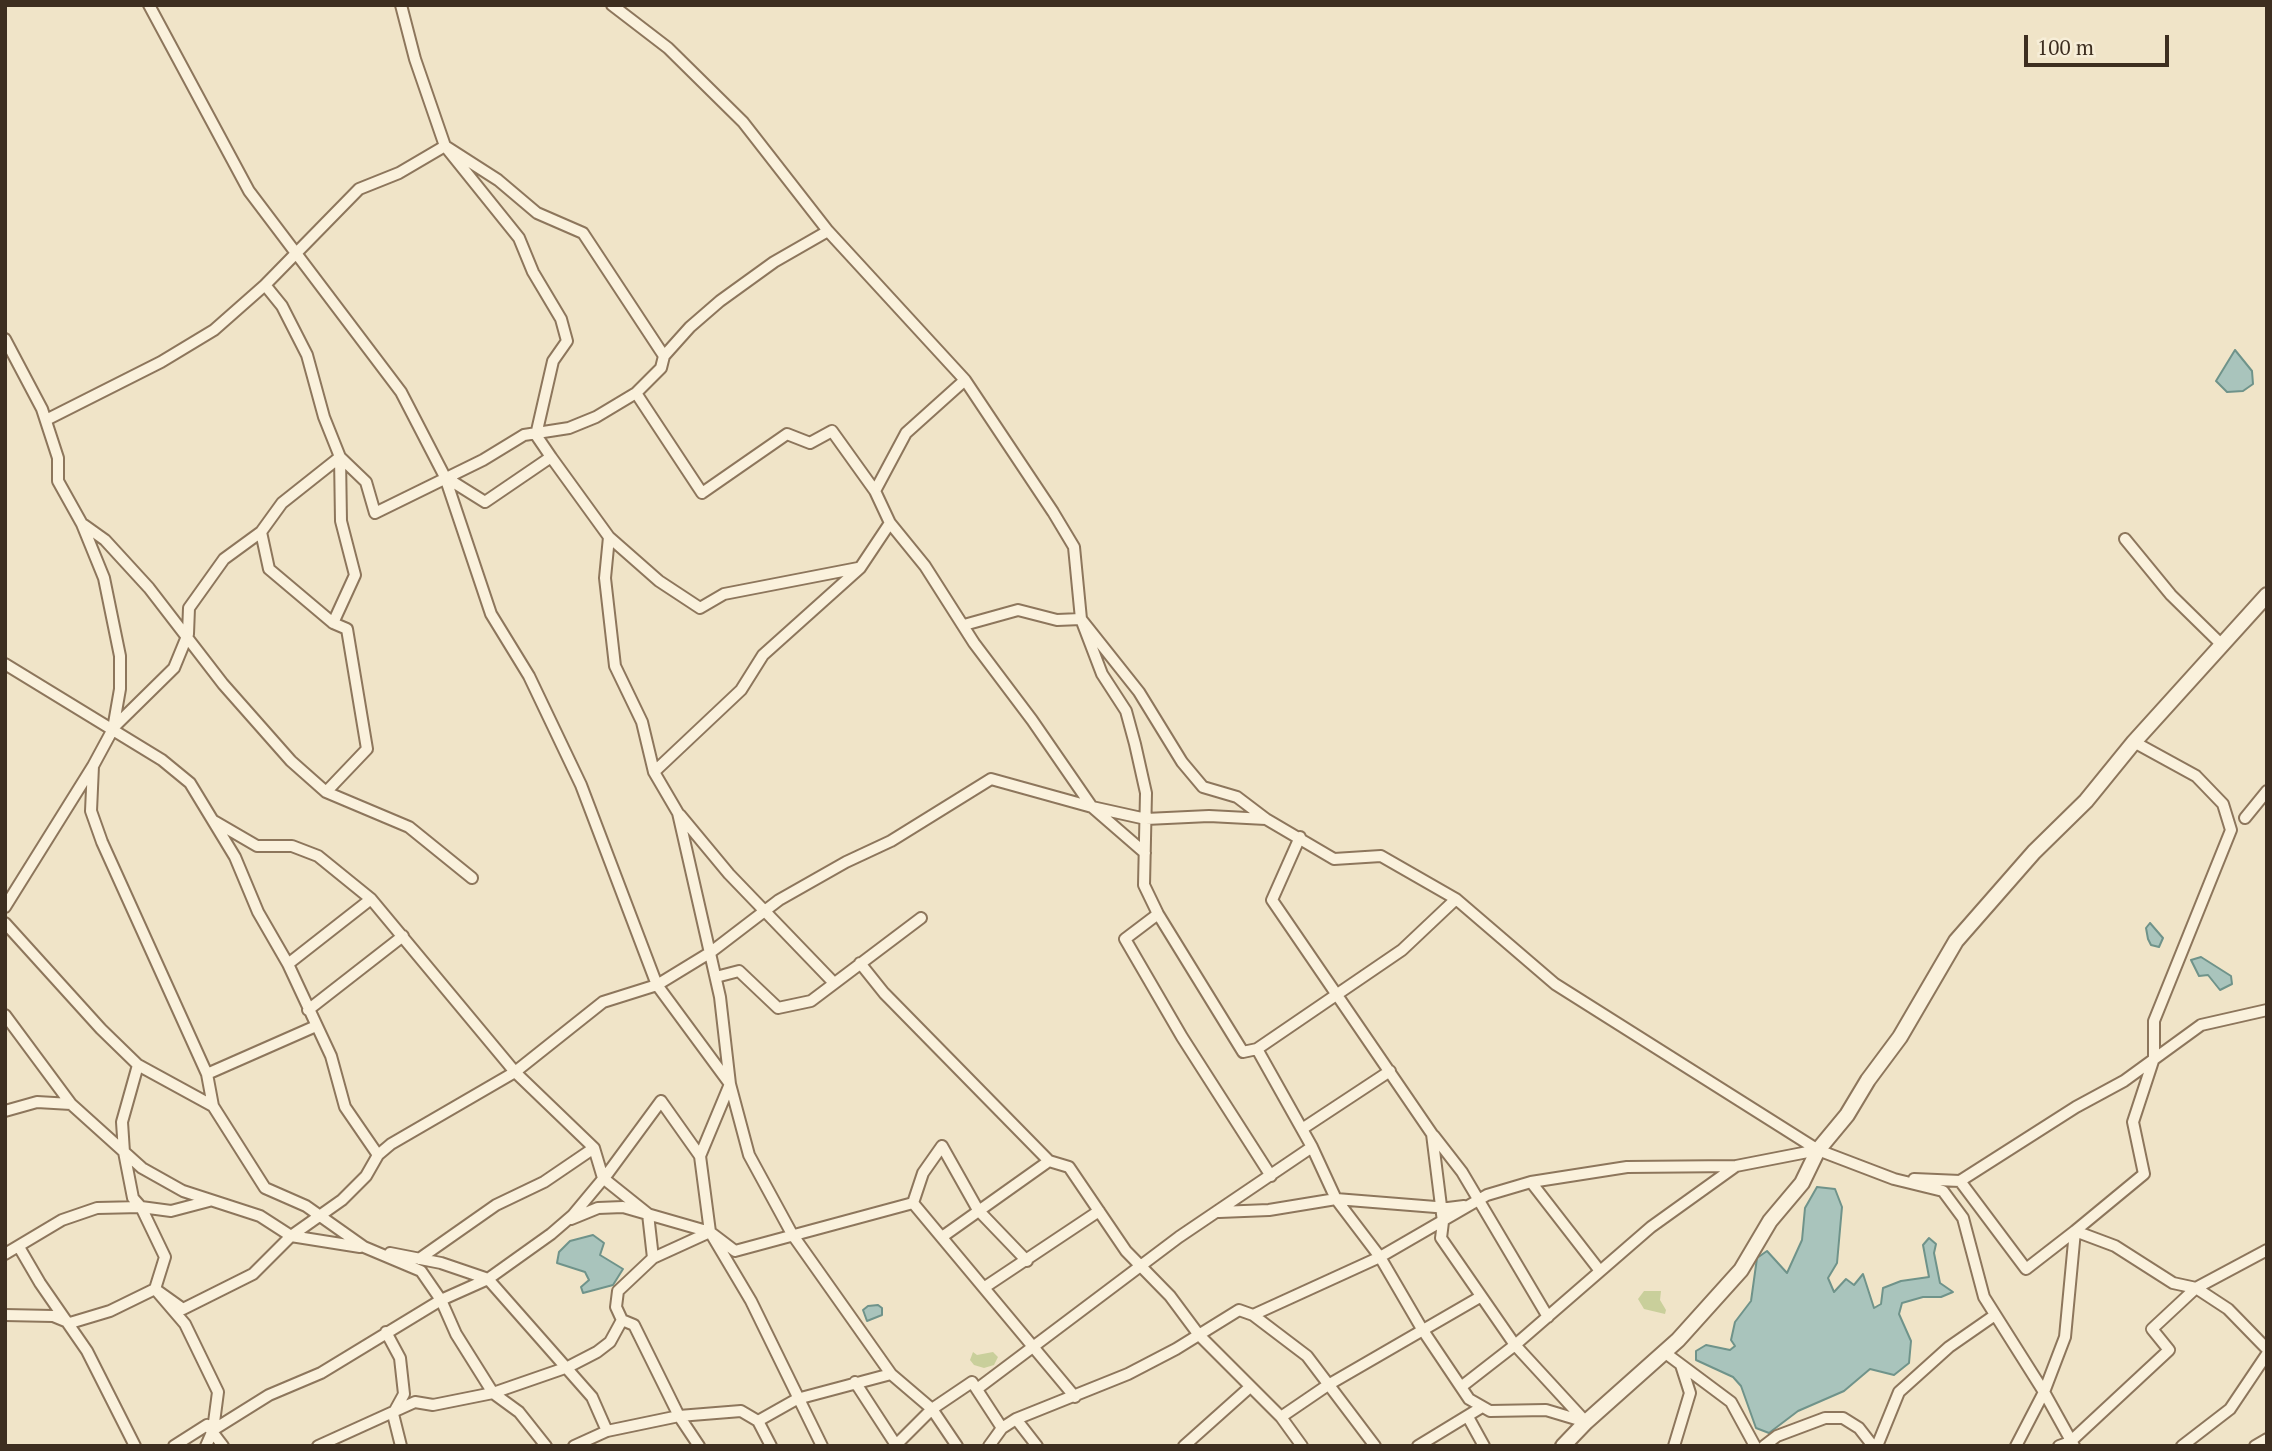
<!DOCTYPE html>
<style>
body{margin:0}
#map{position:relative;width:2272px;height:1451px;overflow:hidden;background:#f0e4c8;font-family:"PT Serif",serif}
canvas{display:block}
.frame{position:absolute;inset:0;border:7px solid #3d2e20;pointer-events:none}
.scale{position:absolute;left:2024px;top:35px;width:145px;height:32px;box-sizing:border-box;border:4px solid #3d2e20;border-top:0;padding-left:9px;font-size:21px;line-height:24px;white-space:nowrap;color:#3d2e20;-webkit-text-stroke:5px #f7eed8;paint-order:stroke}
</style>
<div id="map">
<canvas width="2272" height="1451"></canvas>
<div class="frame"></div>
<div class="scale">100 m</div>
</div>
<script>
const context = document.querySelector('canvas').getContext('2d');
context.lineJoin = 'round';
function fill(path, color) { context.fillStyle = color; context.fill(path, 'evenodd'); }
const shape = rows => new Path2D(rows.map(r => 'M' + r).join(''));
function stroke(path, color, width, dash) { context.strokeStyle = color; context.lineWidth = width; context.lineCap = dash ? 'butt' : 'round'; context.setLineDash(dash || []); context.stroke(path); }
fill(shape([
 [1644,1291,1661,1291,1660,1300,1666,1310,1665,1314,1644,1309,1638,1299],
 [973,1352,977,1355,993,1352,998,1357,994,1365,984,1368,974,1365,970,1360]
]), '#c9cf9b');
const water = shape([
 [2235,350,2252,371,2253,384,2243,391,2227,392,2216,381,2235,350],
 [2150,923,2163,938,2159,947,2151,945,2148,939,2146,928,2150,923],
 [2201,957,2231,976,2232,984,2220,990,2208,975,2199,976,2191,960,2201,957],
 [1817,1187,1835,1189,1842,1207,1837,1263,1828,1278,1834,1292,1846,1279,1854,1285,1863,1274,1874,1308,1881,1304,1883,1288,1901,1281,1929,1277,1923,1245,1929,1238,1936,1244,1934,1253,1940,1283,1953,1292,1941,1297,1923,1297,1902,1303,1899,1314,1911,1341,1909,1363,1894,1375,1870,1369,1844,1391,1798,1411,1769,1433,1756,1428,1741,1386,1733,1377,1696,1360,1696,1351,1706,1345,1730,1350,1735,1346,1731,1340,1735,1322,1751,1301,1757,1258,1767,1251,1787,1273,1802,1240,1805,1208,1817,1187],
 [593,1235,604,1243,600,1255,623,1269,613,1285,583,1293,581,1287,589,1280,585,1272,557,1263,559,1252,570,1241,593,1235],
 [878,1305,882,1308,882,1315,867,1321,863,1310,868,1306,878,1305]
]);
fill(water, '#a9c4bc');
stroke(water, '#6f938a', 2);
const minor = shape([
 [149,5,249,191,401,392,445,477,491,614,529,676,581,785,657,985,730,1084,749,1155,792,1234,891,1374,932,1409,957,1446],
 [401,5,415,59,445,146,498,180,537,213,583,233,664,356],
 [612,5,668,48,743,122,828,231,965,380,1053,512,1074,547,1081,619,1102,674,1126,711,1135,744,1146,793,1144,885,1158,914,1243,1052,1257,1049,1312,1147,1336,1199,1380,1257,1422,1329,1469,1399,1490,1411,1546,1410,1586,1422],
 [265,285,282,306,307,355,324,417,340,457,341,521,355,575,333,623,347,629,367,749,326,792],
 [5,339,42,409,58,458,58,481,82,524,104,578,120,656,120,689,113,729,93,766,91,811,102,842,207,1074,213,1106,265,1188,306,1206,364,1247,421,1271,441,1300,456,1334,493,1393,519,1412,546,1446],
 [636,393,661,368,664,356,690,327,720,301,774,262,828,231],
 [46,420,161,362,214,330,265,285,359,189,399,173,445,146,519,238,533,272,561,319,567,341,553,361,536,435,551,457],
 [340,457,366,482,375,513,483,460,524,435,569,428,596,417,636,393,702,493,787,434,810,443,832,431,875,491,890,523,860,568,763,655,741,690,654,772],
 [445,477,485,502,551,457,609,537,659,581,700,608,724,594,858,568],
 [875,491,906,433,965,380],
 [890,523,925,566,974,643,1032,720,1092,807,1146,819,1209,816,1266,819],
 [84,525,105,540,149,588,223,684,291,761,326,792,409,827,472,878],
 [261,532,269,569,333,623],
 [609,537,605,578,615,666,642,722,654,772,678,813,720,997,730,1084,700,1156,710,1232,751,1301,822,1446],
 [2125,539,2171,595,2222,645],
 [964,625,1018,610,1057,620,1081,619,1139,692,1182,762,1203,787,1237,797,1266,819,1334,859,1381,856,1456,899,1555,984,1818,1150,1894,1179,1943,1191,1963,1218,1984,1297,2044,1392,2074,1446],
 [5,664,162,760,190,783,235,857,258,912,288,964,331,1056,345,1107,378,1155],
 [113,728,174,668,188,634,189,608,224,559,261,532,282,503,340,457],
 [680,815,729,874,834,983],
 [2245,818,2267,791],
 [214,821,257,846,292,846,318,856,371,899,515,1072,594,1148,603,1178,648,1214,653,1258],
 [1300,837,1272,900,1432,1134,1443,1222,1441,1238,1515,1345,1584,1420],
 [5,907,93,766],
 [1158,914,1125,939,1182,1037,1271,1176],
 [5,923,101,1029,138,1065,213,1106],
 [860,963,884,993,1049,1161,1069,1167,1126,1251,1170,1296,1199,1335,1281,1417,1302,1446],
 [288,964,371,899],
 [716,977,739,971,778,1008,811,1001,921,918],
 [308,1010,403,936],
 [5,1015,71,1104,142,1168,183,1191,260,1216,291,1236,360,1247],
 [1257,1049,1402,950,1456,899],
 [138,1065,122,1122,124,1152,133,1198,141,1207,165,1257,155,1289,185,1324,218,1392,213,1430,206,1446],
 [207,1074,316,1026],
 [5,1111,37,1102,71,1104],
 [1302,1129,1390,1071],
 [1434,1136,1462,1172,1548,1317],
 [1914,1179,1960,1181,2026,1269,2075,1231,2115,1246,2173,1283,2196,1288,2228,1309,2267,1349],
 [1960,1181,2076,1107,2124,1081,2201,1025,2267,1010],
 [1531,1182,1600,1271],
 [913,1203,1075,1397],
 [913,1203,923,1173,942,1146,978,1210,1027,1261],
 [1219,1212,1269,1210,1336,1199,1448,1208,1464,1206],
 [571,1219,598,1208,623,1207,710,1232],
 [942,1237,1049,1161],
 [19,1247,40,1283,87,1351,135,1446],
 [390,1253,441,1263,488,1279,592,1397,607,1431],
 [5,1254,62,1220,97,1208,141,1207,171,1211,209,1201],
 [419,1259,496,1205,544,1182,594,1148],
 [985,1287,1099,1211],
 [5,1315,53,1316,70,1323,110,1311,155,1289,183,1309,253,1274,291,1236,342,1200,366,1176,378,1155,391,1144,515,1072,603,1002,657,985,711,952,779,900,846,862,891,841,991,779,1092,807,1145,853],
 [1253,1315,1307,1356,1375,1446],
 [622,1320,634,1325,679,1416,699,1446],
 [386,1332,400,1358,404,1394,393,1414,401,1446],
 [1664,1352,1731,1402,1755,1446],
 [855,1382,896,1445],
 [1461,1387,1515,1345,1651,1227,1736,1166],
 [977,1389,1179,1237,1312,1147],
 [1281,1417,1328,1385,1480,1297],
 [1468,1417,1484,1446],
 [1016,1419,1037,1446],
 [213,1430,269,1395,321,1373,441,1300,488,1279,551,1234,573,1215,608,1173,661,1101,700,1156],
 [174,1446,207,1425,223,1446],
 [318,1446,415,1402,433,1405,493,1393,568,1367,597,1352,610,1342,622,1320,616,1307,618,1291,653,1258,710,1232,735,1251,913,1203],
 [574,1446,607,1431,679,1416,741,1411,758,1421],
 [771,1446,758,1421,797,1399,891,1374],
 [895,1446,932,1409,972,1382,1002,1428],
 [989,1446,1002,1428,1016,1419,1128,1374,1176,1349,1239,1310,1253,1315,1380,1257,1487,1195,1531,1182,1627,1167,1736,1166,1818,1150],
 [1184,1446,1250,1387],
 [1418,1446,1482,1407],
 [1674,1446,1690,1393,1681,1365],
 [1764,1446,1777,1436,1825,1418,1843,1418,1859,1428,1873,1446],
 [1877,1446,1899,1392,1949,1347,1995,1315],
 [2016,1446,2044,1392,2065,1337,2075,1231,2144,1174,2133,1122,2154,1058,2154,1021,2231,830,2223,804,2196,776,2134,742],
 [2059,1446,2070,1442,2169,1350,2152,1329,2196,1288,2267,1250],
 [2182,1446,2230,1409,2267,1354],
 [2255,1446,2267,1439]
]);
const tertiary = shape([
 [1563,1446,1586,1422,1678,1340,1741,1270,1770,1221,1802,1183,1818,1150,1847,1115,1868,1080,1900,1037,1956,941,2034,852,2086,801,2134,742,2267,595]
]);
stroke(minor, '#8d765c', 14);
stroke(tertiary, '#8d765c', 18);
stroke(minor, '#faf1dc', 10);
stroke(tertiary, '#faf1dc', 14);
</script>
